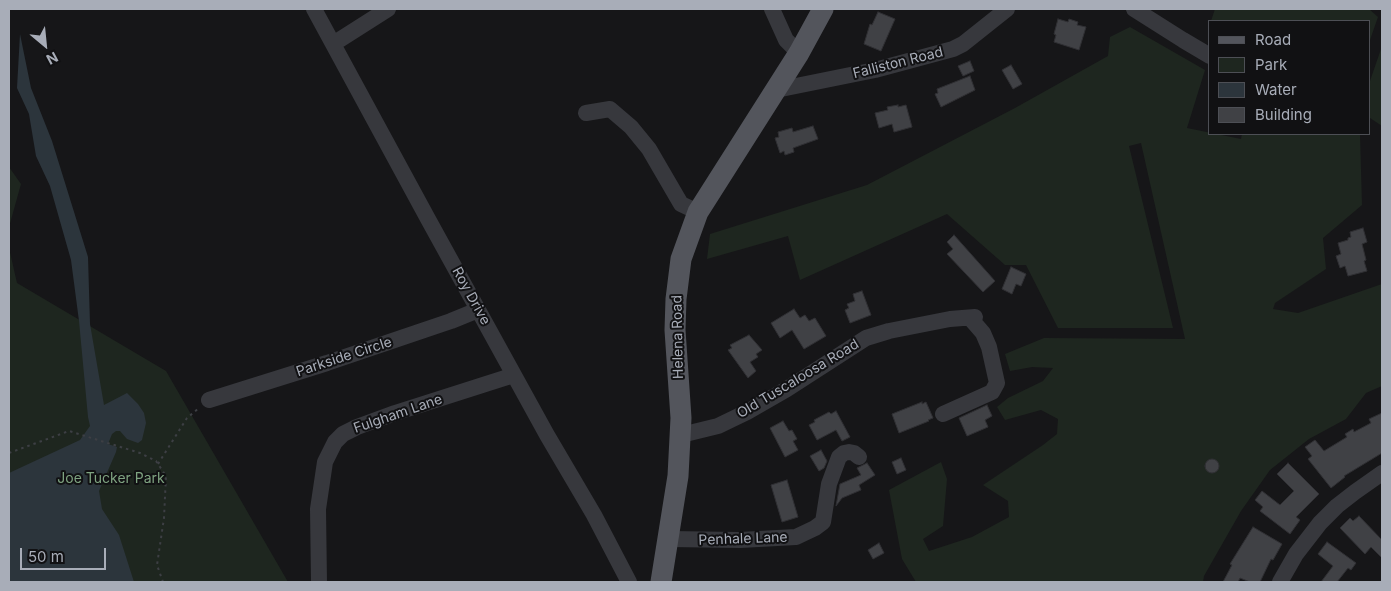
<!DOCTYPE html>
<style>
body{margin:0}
#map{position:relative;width:1391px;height:591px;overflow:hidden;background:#161618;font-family:Inter,sans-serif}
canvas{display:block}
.frame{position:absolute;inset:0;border:10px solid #a8adb8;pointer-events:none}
.legend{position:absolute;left:1208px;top:20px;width:162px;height:115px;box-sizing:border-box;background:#111113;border:1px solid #4d4f55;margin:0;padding:6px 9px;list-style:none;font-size:15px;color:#a8adb8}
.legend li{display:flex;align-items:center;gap:10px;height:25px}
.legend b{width:25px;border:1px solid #4d4f55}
.north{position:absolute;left:20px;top:20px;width:50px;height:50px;-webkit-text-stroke:4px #111113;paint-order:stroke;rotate:152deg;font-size:14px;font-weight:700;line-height:20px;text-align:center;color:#a8adb8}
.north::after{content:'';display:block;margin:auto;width:18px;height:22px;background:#a8adb8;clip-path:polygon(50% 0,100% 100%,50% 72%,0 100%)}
.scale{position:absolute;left:20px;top:548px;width:86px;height:22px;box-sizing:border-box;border:2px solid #a8adb8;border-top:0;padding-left:6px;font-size:15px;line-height:18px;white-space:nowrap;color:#a8adb8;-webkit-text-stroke:4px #111113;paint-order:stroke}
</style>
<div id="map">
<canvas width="1391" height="591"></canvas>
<div class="frame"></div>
<ul class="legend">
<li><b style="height:6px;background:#53555c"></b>Road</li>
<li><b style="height:14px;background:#1e261f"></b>Park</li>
<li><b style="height:14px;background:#2c353c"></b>Water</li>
<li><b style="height:14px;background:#404145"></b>Building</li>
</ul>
<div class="north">N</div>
<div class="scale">50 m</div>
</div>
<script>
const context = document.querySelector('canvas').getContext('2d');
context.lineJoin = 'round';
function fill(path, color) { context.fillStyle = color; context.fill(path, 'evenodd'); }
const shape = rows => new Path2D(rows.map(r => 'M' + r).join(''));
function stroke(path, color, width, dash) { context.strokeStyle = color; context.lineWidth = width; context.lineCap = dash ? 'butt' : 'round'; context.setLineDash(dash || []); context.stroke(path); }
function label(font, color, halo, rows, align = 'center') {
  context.font = font + ' Inter,sans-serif'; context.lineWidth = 4; context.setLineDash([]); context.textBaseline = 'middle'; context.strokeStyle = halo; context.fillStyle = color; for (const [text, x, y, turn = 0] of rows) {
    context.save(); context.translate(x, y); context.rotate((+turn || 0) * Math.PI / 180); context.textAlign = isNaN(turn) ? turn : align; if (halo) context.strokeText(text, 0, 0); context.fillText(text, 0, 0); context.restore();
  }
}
fill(shape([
 [1215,9,1369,9,1378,17,1370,40,1370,21,1211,21],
 [1130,27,1205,70,1187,128,1241,139,1242,134,1360,134,1362,205,1323,238,1326,269,1275,303,1273,309,1298,313,1382,284,1382,386,1366,393,1346,419,1309,439,1270,470,1241,511,1204,576,1203,582,916,582,902,559,889,490,941,462,947,479,943,526,923,539,929,551,972,537,1009,517,1008,501,983,485,1043,445,1057,434,1058,419,1041,410,1005,420,997,407,1008,398,1043,381,1053,368,1032,367,1010,371,1005,354,1044,338,1185,339,1141,143,1129,146,1173,328,1058,328,1026,265,1005,265,947,214,800,280,788,236,707,259,710,234,867,185,1015,108,1108,56,1110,37],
 [1382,46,1382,126,1370,118,1370,81],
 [9,167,21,184,9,227],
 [9,248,17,283,166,371,288,582,9,582]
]), '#1e261f');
fill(shape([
 [20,34,31,88,52,141,88,257,90,324,104,405,127,393,138,404,144,413,146,423,142,440,138,443,127,439,120,431,116,431,112,434,108,444,117,447,116,452,99,491,102,509,119,535,134,582,9,582,9,473,80,440,90,426,88,417,79,321,71,260,50,186,36,156,29,114,17,88]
]), '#2c353c');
const building = shape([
 [878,12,895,19,881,51,864,44,870,24,872,25,878,12],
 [1058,19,1068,22,1069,19,1078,22,1077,25,1086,27,1079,50,1054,42,1056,35,1054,34,1058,19],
 [970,61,974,71,963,76,958,66,970,61],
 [1011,65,1022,84,1013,89,1002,70,1011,65],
 [970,76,975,90,941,107,935,94,938,93,937,89,970,76],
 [898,105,898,107,906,105,912,127,894,132,892,124,879,128,875,113,888,110,887,107,898,105],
 [813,126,818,139,793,148,794,152,785,155,784,151,780,153,775,138,779,137,778,132,792,128,793,132,813,126],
 [1363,228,1367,242,1362,244,1366,260,1364,261,1367,271,1348,276,1345,266,1340,268,1336,256,1341,254,1338,243,1348,240,1348,238,1351,237,1350,232,1363,228],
 [954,235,995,281,983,292,947,254,953,249,947,242,954,235],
 [1011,267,1026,274,1021,286,1016,284,1012,294,1002,289,1011,267],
 [862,291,871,315,850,323,845,310,849,308,847,304,855,301,853,294,862,291],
 [794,309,800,318,805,315,809,321,815,318,826,336,804,349,792,330,780,338,771,323,794,309],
 [749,335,762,350,756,354,758,357,750,362,756,371,748,378,728,350,732,348,730,345,749,335],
 [922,402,922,404,926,402,933,418,928,420,929,421,899,433,892,414,922,402],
 [987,405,992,416,985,420,988,427,967,436,959,418,987,405],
 [836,411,850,437,842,441,836,430,817,440,809,425,815,422,814,420,829,412,831,414,836,411],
 [1382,413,1382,453,1344,476,1345,477,1331,488,1308,459,1312,456,1305,447,1315,440,1324,451,1347,437,1345,434,1353,429,1354,432,1371,423,1369,419,1382,413],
 [783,421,789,431,792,430,797,439,793,441,798,450,785,457,770,428,783,421],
 [821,450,827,461,824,468,819,471,810,456,821,450],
 [901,458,906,470,897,474,892,462,901,458],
 '1205 466a7 7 0 1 1 14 0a7 7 0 1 1-14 0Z',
 [867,463,875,475,859,485,861,490,842,498,836,506,840,484,861,475,857,468,867,463],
 [1288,463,1319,494,1296,517,1300,520,1290,534,1260,511,1263,507,1255,500,1262,491,1280,505,1294,491,1277,474,1288,463],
 [787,480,798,517,782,522,771,485,787,480],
 [1359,516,1382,540,1382,558,1371,547,1365,554,1340,528,1350,518,1353,521,1359,516],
 [1253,527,1282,544,1273,560,1271,559,1260,582,1250,582,1240,578,1238,582,1223,582,1232,565,1230,564,1253,527],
 [1327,542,1356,563,1351,570,1348,568,1337,582,1321,582,1333,566,1318,554,1327,542],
 [879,543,884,553,873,559,868,550,879,543]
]);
fill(building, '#404145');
stroke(building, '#303034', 1);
stroke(shape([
 [9,453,69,431,140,453,156,461,166,476,164,518,157,565,163,582],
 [158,464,187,418,199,408]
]), '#3d3f44', 2, [2.5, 4]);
stroke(shape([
 [314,9,428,219,547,435,594,515,629,582],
 [772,9,786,40,799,53],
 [1134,9,1183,40,1210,56],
 [333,44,388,9],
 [776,90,875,70,953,49,963,44,1007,9],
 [586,113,610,109,631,127,649,149,681,204,698,212],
 [209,400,327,363,451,321,478,310],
 [943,414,992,392,997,383,989,347,983,333,970,318],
 [681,435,718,426,747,412,787,389,866,338,889,331,950,319,975,317],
 [669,539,740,540,796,537,815,528,823,522,829,484,839,457,844,453,849,452,854,453,859,457],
 [319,582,318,509,325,462,335,442,343,434,357,427,395,413,514,375],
 [1280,582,1296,554,1320,523,1337,506,1355,492,1382,473]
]), '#37383d', 16);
stroke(shape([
 [661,582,678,476,681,418,675,330,676,299,681,259,698,212,799,53,823,9]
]), '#53555c', 21);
label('14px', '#a8adb8', '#111113', [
 ["Falliston Road",898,63,-14],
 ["Roy Drive",471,296,61],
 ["Helena Road",678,337,-91],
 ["Parkside Circle",344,357,-18],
 ["Old Tuscaloosa Road",798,379,-31],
 ["Fulgham Lane",398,414,-19],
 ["Penhale Lane",743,539,-2]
]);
label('14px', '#7fa381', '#111113', [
 ["Joe Tucker Park",111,479]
]);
</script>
